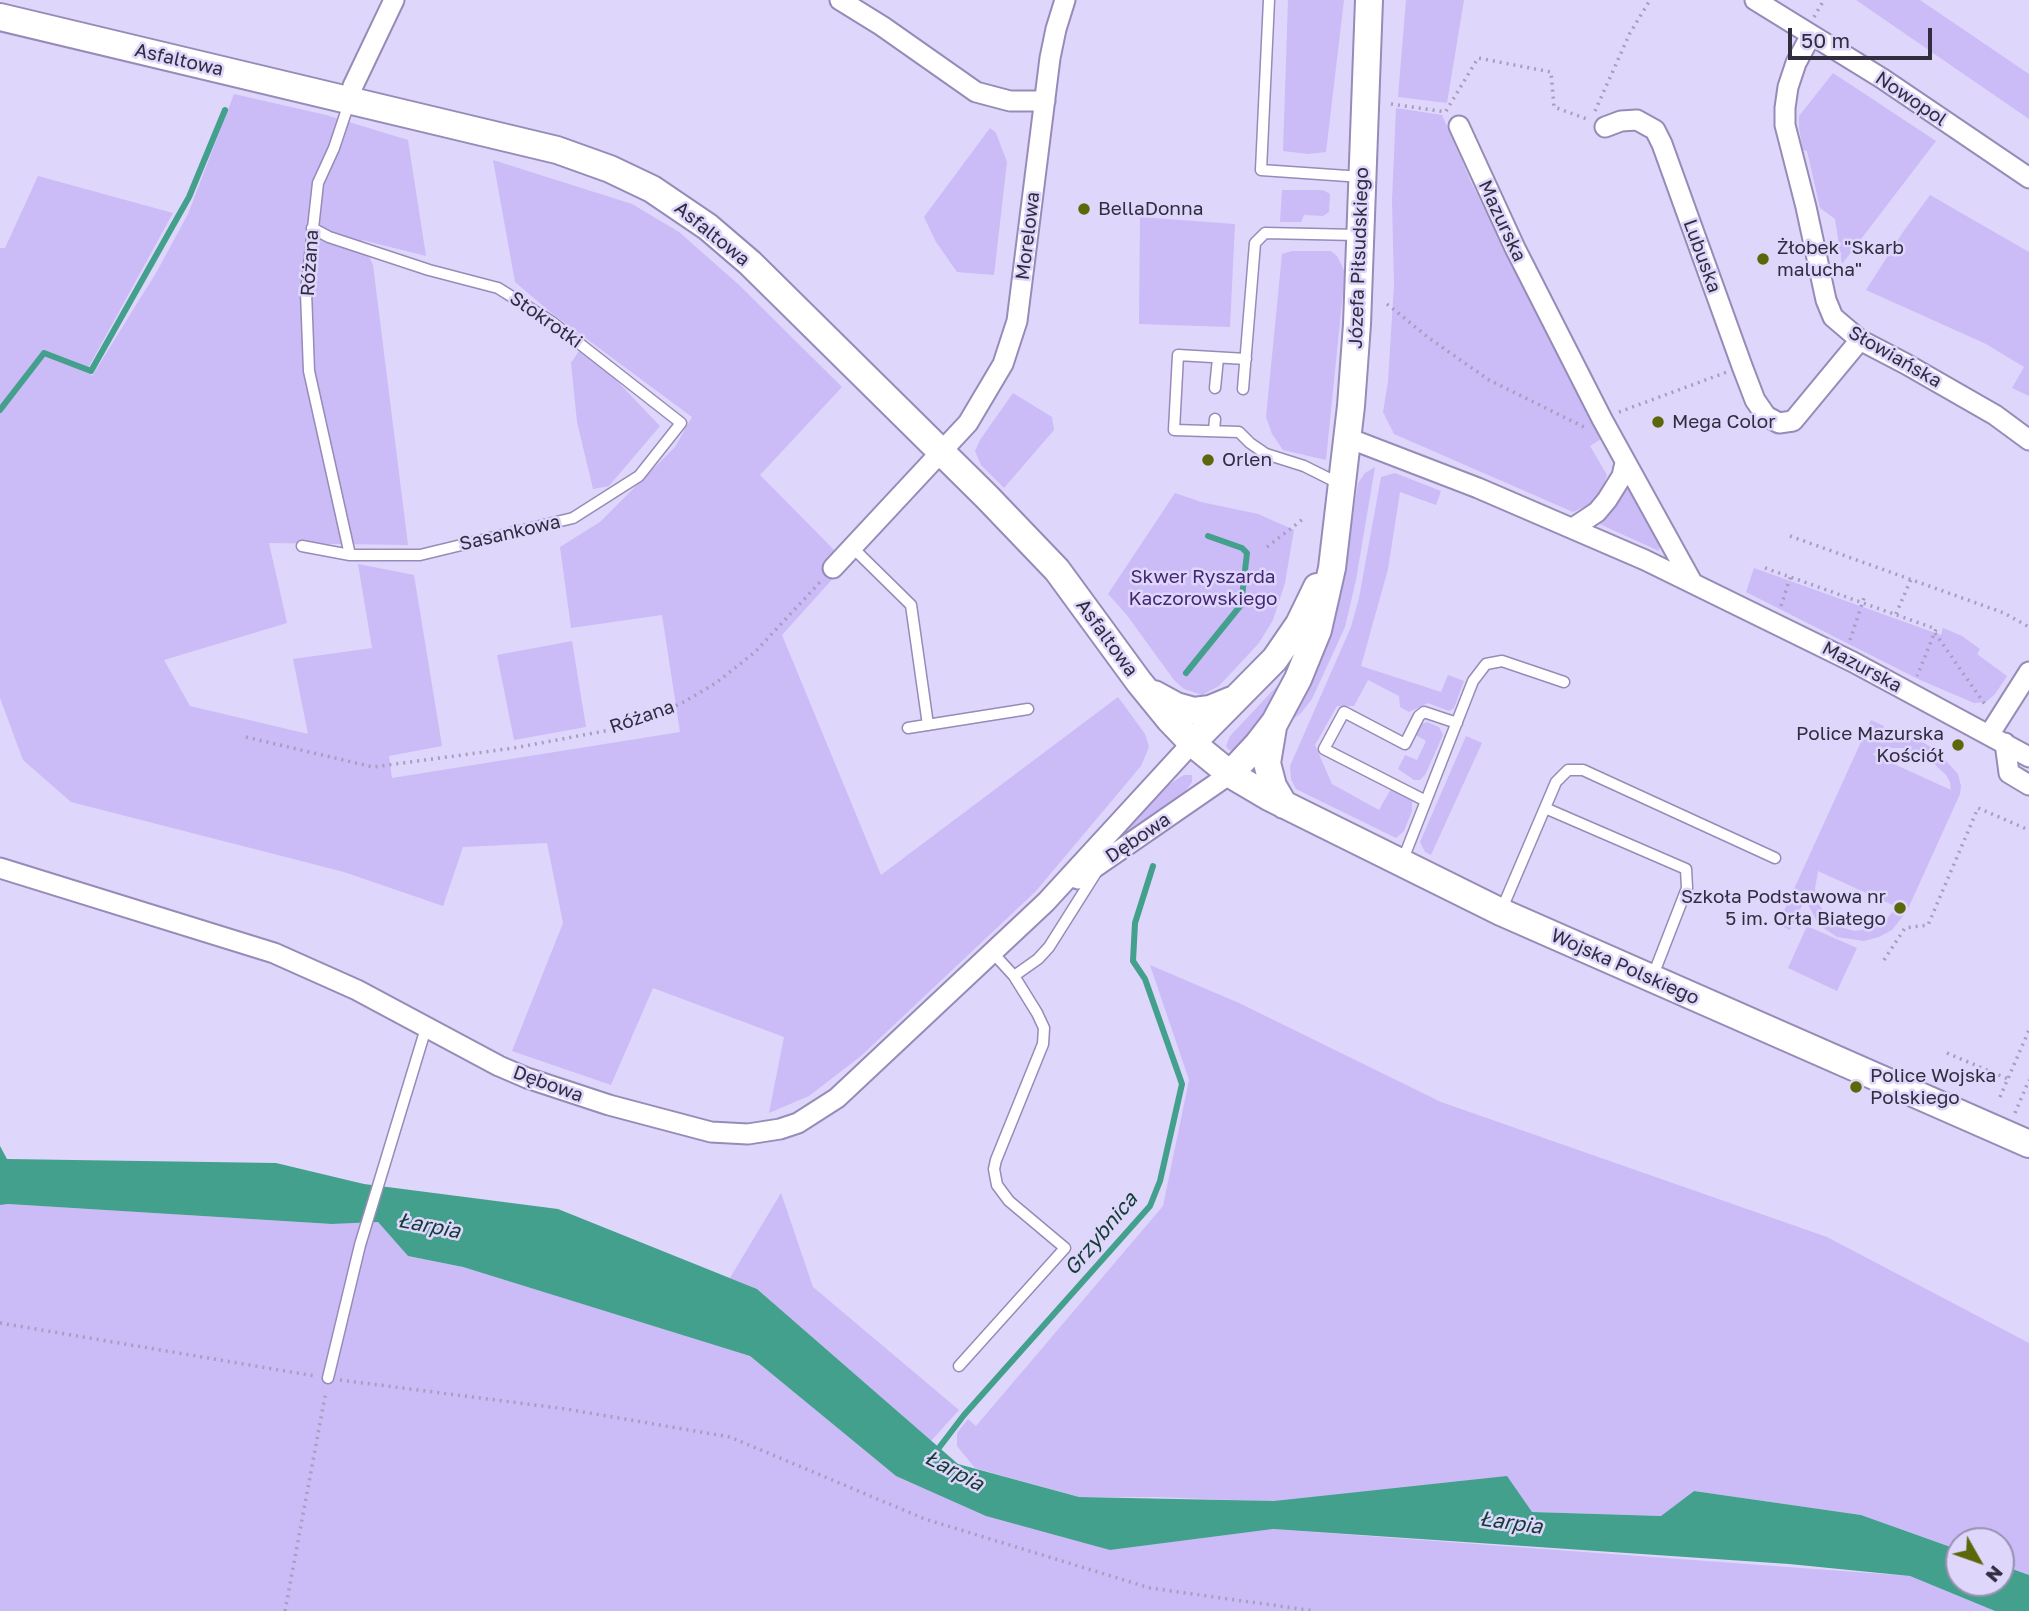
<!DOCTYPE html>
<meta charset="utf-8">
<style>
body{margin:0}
#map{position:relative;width:2029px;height:1611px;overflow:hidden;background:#dfd6fc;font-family:"Golos Text",sans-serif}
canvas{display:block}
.north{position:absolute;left:1945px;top:1527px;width:70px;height:70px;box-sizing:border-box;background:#dfd6fc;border:2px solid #9992b0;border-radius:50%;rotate:130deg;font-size:19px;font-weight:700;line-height:28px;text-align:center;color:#312c3e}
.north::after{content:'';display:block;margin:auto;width:24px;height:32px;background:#5c670a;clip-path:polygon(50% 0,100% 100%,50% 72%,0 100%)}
.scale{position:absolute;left:1788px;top:28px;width:144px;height:32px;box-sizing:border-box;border:4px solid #312c3e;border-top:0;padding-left:9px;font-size:21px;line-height:24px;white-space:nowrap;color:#312c3e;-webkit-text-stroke:5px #dfd6fc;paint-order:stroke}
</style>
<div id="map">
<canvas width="2029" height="1611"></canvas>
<div class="north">N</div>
<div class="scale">50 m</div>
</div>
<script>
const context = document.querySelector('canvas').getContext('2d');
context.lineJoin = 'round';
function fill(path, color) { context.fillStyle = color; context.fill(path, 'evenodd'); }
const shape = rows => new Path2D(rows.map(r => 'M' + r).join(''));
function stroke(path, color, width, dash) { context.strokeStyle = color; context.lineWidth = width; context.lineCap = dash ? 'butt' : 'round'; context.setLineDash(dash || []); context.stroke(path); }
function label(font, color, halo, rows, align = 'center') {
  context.font = font + ' "Golos Text",sans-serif'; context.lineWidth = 5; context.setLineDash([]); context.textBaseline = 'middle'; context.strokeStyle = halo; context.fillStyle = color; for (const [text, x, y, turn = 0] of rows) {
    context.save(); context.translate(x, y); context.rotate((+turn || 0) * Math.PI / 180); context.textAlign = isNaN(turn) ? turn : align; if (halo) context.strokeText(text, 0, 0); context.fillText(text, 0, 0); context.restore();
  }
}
fill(shape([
 [1288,0,1344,0,1326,152,1308,154,1283,151],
 [1406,0,1464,0,1447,103,1398,97],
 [1856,0,1920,0,2029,74,2029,119],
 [1833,73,1936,141,1842,264,1835,219,1820,208,1807,151,1803,150,1799,128,1799,116],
 [234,94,326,115,408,140,426,256,362,240,373,265,408,545,269,543,287,623,164,660,190,706,308,734,293,659,372,648,358,564,414,575,442,746,389,756,392,778,680,732,662,615,571,628,560,547,600,522,675,447,692,417,549,311,515,282,493,160,632,204,679,232,738,284,842,387,760,475,847,563,782,635,881,875,1118,697,1145,734,1149,747,1141,766,1036,891,861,1056,809,1096,769,1113,784,1037,653,988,611,1085,512,1051,563,923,547,843,463,847,443,906,344,872,71,802,23,760,0,698,0,248,5,248,38,176,173,213,87,370,92,376,156,273,188,214],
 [1396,108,1442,115,1471,182,1601,439,1590,446,1607,475,1600,495,1588,505,1573,512,1394,434,1383,412,1388,382,1394,285,1392,200],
 [990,128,996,133,1007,162,994,275,957,272,936,242,924,217],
 [1282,190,1323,190,1330,194,1329,212,1323,216,1304,215,1301,222,1280,222],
 [1930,195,2029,252,2029,396,2012,388,2024,367,1986,344,1866,290,1903,232],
 [1140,217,1235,224,1230,327,1139,324],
 [1292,251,1331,251,1337,256,1345,272,1326,460,1283,450,1272,434,1266,417,1282,254],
 [581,348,616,380,660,426,609,486,593,489,577,422,571,363],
 [1013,393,1052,417,1054,430,1004,488,981,465,975,451,980,440],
 [1375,467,1356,580,1345,627,1312,699,1302,712,1292,720,1285,722,1344,575,1358,483,1365,473],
 [1395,473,1441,491,1436,505,1400,492,1388,569,1361,666,1441,692,1448,675,1464,681,1454,708,1449,711,1428,703,1409,712,1400,707,1399,696,1368,680,1354,706,1337,706,1315,745,1332,784,1379,810,1392,787,1412,800,1412,811,1404,831,1396,838,1296,789,1291,779,1290,766,1351,627,1359,598,1381,477],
 [1630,488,1660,544,1659,551,1595,522,1621,491],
 [1175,493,1201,502,1258,514,1294,530,1285,583,1273,620,1259,643,1219,686,1202,695,1184,689,1174,680,1126,614,1108,594],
 [1754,568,1941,635,1943,628,1962,636,1980,649,1977,654,2007,676,1995,694,1986,702,1974,703,1918,679,1746,592],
 [572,641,586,727,514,740,497,655],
 [1296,660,1276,707,1235,750,1229,750,1226,746,1230,736,1279,684],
 [1871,720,1884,726,1879,738,1891,736,1910,739,1924,743,1937,751,1958,774,1961,786,1960,794,1907,911,1892,930,1879,937,1864,941,1837,937,1819,925,1805,899,1790,930,1778,924],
 [1886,748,1904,748,1927,757,1946,775,1950,782,1951,790,1872,754],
 [1818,871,1897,907,1883,923,1871,928,1855,931,1840,927,1829,919,1818,903,1815,889],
 [1427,722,1439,727,1443,735,1425,775,1420,780,1414,780,1398,769,1405,755,1417,760,1426,741,1416,735,1422,724],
 [1466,736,1482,743,1431,855,1425,852,1420,842],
 [1184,775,1192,775,1192,782,1182,796,1097,857,1163,788],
 [1807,926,1857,948,1837,991,1788,968],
 [1150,965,1239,1003,1441,1102,1827,1237,2029,1343,2029,1575,2001,1565,2001,1541,1959,1541,1959,1550,1861,1515,1694,1491,1661,1516,1532,1512,1157,1497,1079,1497,975,1468,957,1446,957,1433,968,1419,976,1426,1163,1206,1189,1080],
 [781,1193,813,1287,959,1410,931,1441,757,1289,730,1278],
 [8,1204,332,1224,378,1222,408,1256,463,1267,750,1356,896,1476,1110,1550,1272,1529,1910,1576,1995,1611,0,1611,0,1205]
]), '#cbbbf6');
fill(shape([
 [0,1146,7,1159,276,1163,364,1184,558,1209,757,1289,958,1464,1079,1497,1274,1501,1507,1476,1532,1512,1661,1516,1694,1491,1861,1515,1959,1550,1959,1583,2001,1583,2001,1565,2029,1575,2029,1611,1995,1611,1910,1576,1789,1564,1273,1529,1110,1550,986,1516,896,1476,750,1356,463,1267,408,1256,378,1222,332,1224,8,1204,0,1205]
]), '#43a08c');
stroke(shape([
 [0,410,44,353,91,371,189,197,225,110],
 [1186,673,1241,605,1247,553,1242,548,1208,536],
 [935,1453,964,1415,1150,1206,1160,1181,1182,1084,1145,979,1133,961,1135,923,1153,866]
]), '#43a08c', 6);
const lane = shape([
 [1269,0,1261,170,1362,177],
 [350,100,334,148,318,183,306,292,309,371,350,555],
 [1246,359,1178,355,1174,430,1239,432,1250,443,1266,454,1304,466,1338,483],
 [1215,388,1218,358],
 [1243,389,1255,243,1265,233,1357,235],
 [1214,431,1215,419],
 [302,546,350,555,420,555,573,518,639,476,681,423,552,322,498,288,429,270,329,237,312,228],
 [852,547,911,605,928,725],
 [908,728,1028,709],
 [1426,801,1324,749,1344,712,1405,744,1419,716,1424,712,1457,723],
 [1545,808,1686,869,1687,888,1652,978],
 [1402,862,1473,681,1486,664,1502,661,1564,682],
 [1501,911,1556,782,1568,770,1583,770,1775,858],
 [1014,976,1038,959,1049,947,1097,871],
 [959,1366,1065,1248,1009,1201,997,1185,994,1169,996,1160,1043,1044,1044,1028,1037,1013,1014,976,993,953],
 [328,1378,360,1245,426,1028]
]);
const street = shape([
 [840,0,882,26,976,92,1010,101,1045,101],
 [1755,0,1883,79,2029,178],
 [1811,35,1796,63,1788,87,1785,108,1785,125,1806,207,1826,300,1833,317,1860,340,1906,364,1995,415,2029,440],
 [350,100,353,86,394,0],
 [1459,126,1515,248,1602,419,1692,582],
 [1605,127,1621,121,1637,120,1655,130,1662,144,1742,366,1755,400,1766,416,1779,423,1793,421,1860,340],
 [1348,438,1478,488,1645,560,1853,662,2029,757],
 [1573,528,1597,512,1607,500,1622,476,1625,463],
 [833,568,968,423,1003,364,1017,321,1050,58,1056,29,1065,0],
 [1989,735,2029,672],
 [2005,743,2009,773,2029,785],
 [0,868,274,953,357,990,499,1066,527,1078,609,1105,711,1132,748,1134,780,1129,798,1123,837,1098,1046,902,1192,743],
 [1078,879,1230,774]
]);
const secondary = shape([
 [0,17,557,150,610,169,652,189,708,227,750,263,987,497,1057,570,1139,682,1170,720,1192,743,1230,774,1269,797,1501,912,2029,1144],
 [1154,694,1176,706,1194,711,1210,709,1232,700],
 [1273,727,1267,763,1273,786,1284,805],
 [1192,743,1275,659,1299,624,1317,587],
 [1230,774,1258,744,1275,722,1298,679,1318,630,1332,568,1351,406,1357,324,1369,0]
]);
stroke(lane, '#978bb7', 13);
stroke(street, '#978bb7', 23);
stroke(secondary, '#978bb7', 30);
stroke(shape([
 [1814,17,1824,0],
 [1391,104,1446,112],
 [1446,111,1478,58,1551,72,1554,107,1587,119],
 [1595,111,1630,33,1650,0],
 [1387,304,1429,338,1489,380,1586,428],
 [1619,412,1727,372],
 [1790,536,2004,613,2029,627],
 [1267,547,1303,519],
 [1765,568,1936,629,1917,676],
 [1781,606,1791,575],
 [1896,614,1911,579],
 [1935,633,1986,706],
 [1850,640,1864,598],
 [246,737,373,767,514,748,626,727,682,703,716,683,755,652,822,580],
 [1884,960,1905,928,1928,925,1978,808,2029,830],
 [1947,1053,2008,1079],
 [2000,1097,2029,1030],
 [2015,1113,2029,1080],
 [0,1323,315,1376],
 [340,1380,566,1409,730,1437,925,1519,1150,1588,1315,1611],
 [285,1611,326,1391]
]), '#a69ebe', 3.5, [2, 5]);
stroke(lane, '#fff', 10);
stroke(street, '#fff', 19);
stroke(secondary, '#fff', 26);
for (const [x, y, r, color] of [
 [1084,209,7,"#5c670a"],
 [1763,259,7,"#5c670a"],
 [1658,422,7,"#5c670a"],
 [1208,460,7,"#5c670a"],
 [1958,745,7,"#5c670a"],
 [1900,908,7,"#5c670a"],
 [1856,1087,7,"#5c670a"]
]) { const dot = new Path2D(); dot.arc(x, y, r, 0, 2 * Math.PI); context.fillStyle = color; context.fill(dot); stroke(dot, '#dfd6fc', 2.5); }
label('19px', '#312c3e', '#dfd6fc', [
 ["Asfaltowa",179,60,13],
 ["Nowopol",1911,99,34],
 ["Mazurska",1502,221,65],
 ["Asfaltowa",712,234,39],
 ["Morelowa",1028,236,-83],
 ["Lubuska",1702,256,70],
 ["Józefa Piłsudskiego",1359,258,-88],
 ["Różana",310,263,-86],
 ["Stokrotki",546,320,35],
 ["Słowiańska",1895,357,30],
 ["Sasankowa",510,533,-13],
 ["Asfaltowa",1107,638,54],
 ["Mazurska",1862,667,28],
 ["Różana",642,717,-19],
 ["Dębowa",1138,838,-34],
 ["Wojska Polskiego",1625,967,24],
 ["Dębowa",548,1084,20]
]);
label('19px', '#312c3e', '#dfd6fc', [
 ["BellaDonna",1098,209],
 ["Żłobek \"Skarb",1777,248],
 ["malucha\"",1777,270],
 ["Mega Color",1672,422],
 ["Orlen",1222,460],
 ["Police Mazurska",1944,734,"right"],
 ["Kościół",1944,756,"right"],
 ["Szkoła Podstawowa nr",1886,897,"right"],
 ["5 im. Orła Białego",1886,919,"right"],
 ["Police Wojska",1870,1076],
 ["Polskiego",1870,1098]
], 'left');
label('19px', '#442873', '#dfd6fc', [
 ["Skwer Ryszarda",1203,577],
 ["Kaczorowskiego",1203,599]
]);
label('italic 21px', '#133d34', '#dfd6fc', [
 ["Łarpia",429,1226,11],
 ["Grzybnica",1101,1234,-50],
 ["Łarpia",954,1471,28],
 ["Łarpia",1511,1523,8]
]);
</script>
